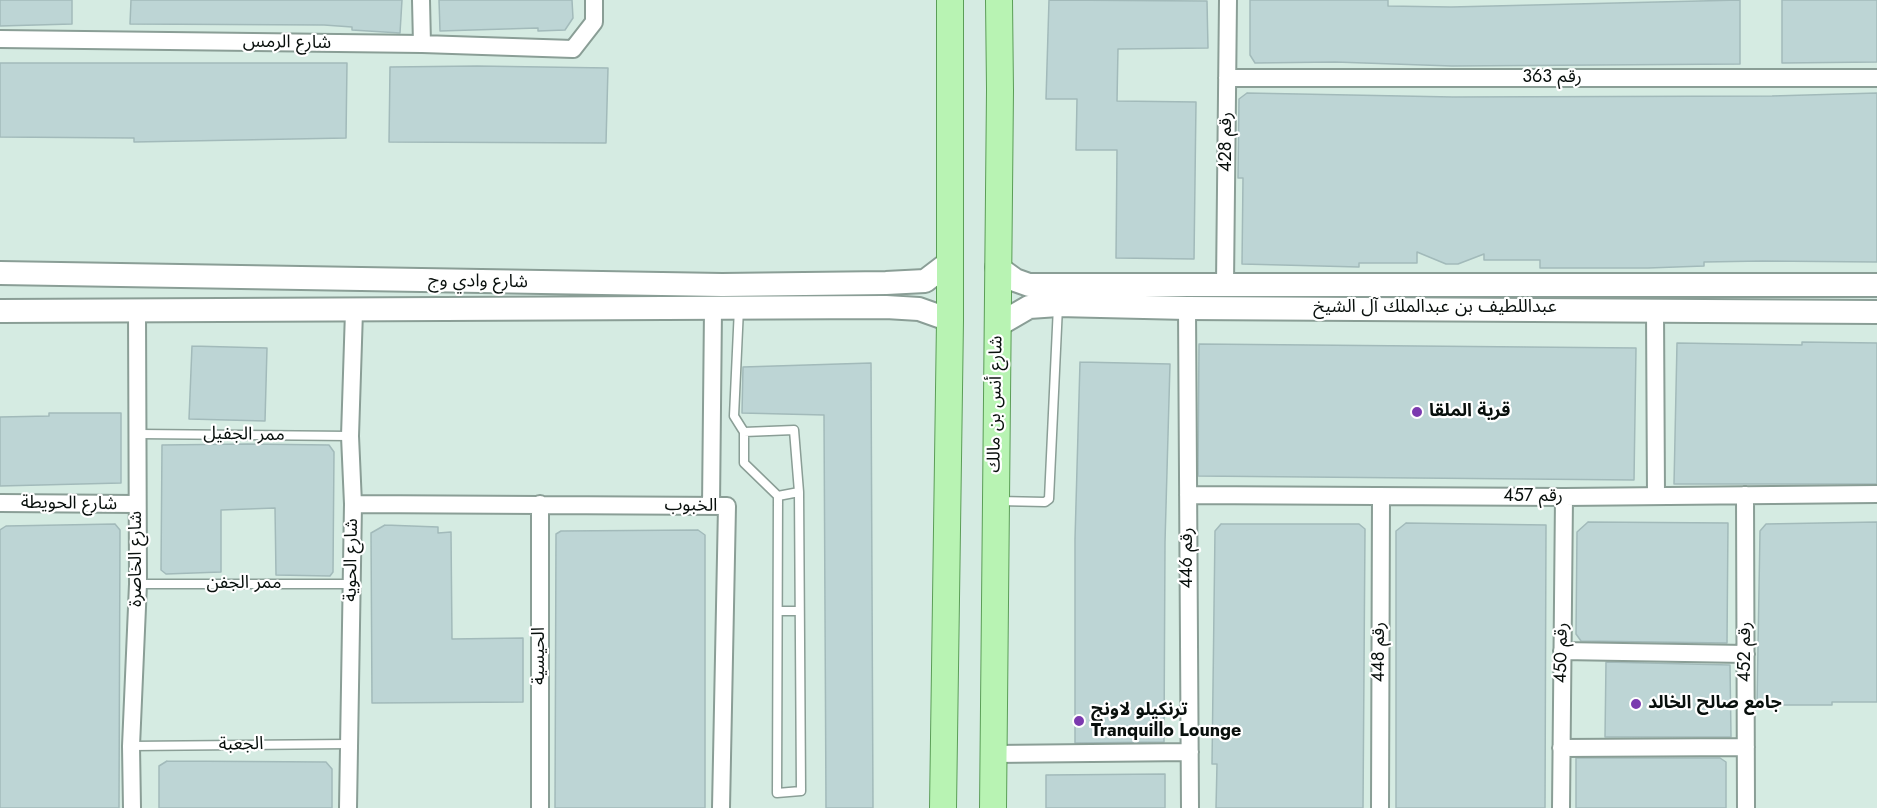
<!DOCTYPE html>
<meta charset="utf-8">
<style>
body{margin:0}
canvas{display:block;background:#d5ebe2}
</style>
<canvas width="1877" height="808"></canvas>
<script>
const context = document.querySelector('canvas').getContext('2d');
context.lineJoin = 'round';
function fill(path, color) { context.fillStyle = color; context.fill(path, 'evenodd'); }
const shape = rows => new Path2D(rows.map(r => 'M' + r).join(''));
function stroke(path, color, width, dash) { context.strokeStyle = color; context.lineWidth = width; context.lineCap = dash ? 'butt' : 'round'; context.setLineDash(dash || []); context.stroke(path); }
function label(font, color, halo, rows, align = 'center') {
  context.font = font + ' Jost,"Noto Sans Arabic",sans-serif'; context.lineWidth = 4.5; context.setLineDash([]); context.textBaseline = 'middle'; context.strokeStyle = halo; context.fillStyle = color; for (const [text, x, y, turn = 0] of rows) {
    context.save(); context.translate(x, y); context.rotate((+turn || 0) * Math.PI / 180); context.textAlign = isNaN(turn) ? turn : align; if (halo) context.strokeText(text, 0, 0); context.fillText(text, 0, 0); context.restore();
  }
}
const building = shape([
 [0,0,72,0,72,24,0,26,0,0],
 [131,0,402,0,400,33,352,30,352,27,324,25,130,24,131,0],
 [439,0,572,0,573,18,565,30,538,31,538,28,440,31,439,0],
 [1049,0,1207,1,1208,48,1118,49,1117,101,1196,102,1194,259,1116,258,1117,150,1076,150,1077,99,1046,99,1049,0],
 [1250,0,1388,0,1388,6,1451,7,1740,0,1740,64,1452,66,1335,62,1255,63,1250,55,1250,0],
 [1782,0,1877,0,1877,62,1782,63,1782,0],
 [0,63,347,63,346,138,134,142,134,138,0,137,0,63],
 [477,66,608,68,606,143,389,142,390,67,477,66],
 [1247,93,1453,97,1772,96,1877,93,1877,262,1763,261,1704,262,1704,266,1648,268,1540,268,1540,260,1484,260,1484,254,1458,264,1446,264,1417,252,1417,263,1359,263,1359,267,1242,264,1243,178,1238,178,1239,99,1247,93],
 [1802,342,1877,343,1877,484,1674,484,1677,343,1802,345,1802,342],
 [1199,344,1636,348,1634,480,1198,476,1199,344],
 [192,346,267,348,265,421,189,419,192,346],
 [1080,362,1170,364,1165,542,1164,742,1075,743,1075,539,1080,362],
 [871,363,873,808,826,808,824,415,742,413,743,367,871,363],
 [49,413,121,413,121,483,0,486,0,417,49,416,49,413],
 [248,444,329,445,334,452,333,572,330,576,276,575,275,508,221,510,221,572,166,574,161,570,162,445,248,444],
 [1588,522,1728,523,1727,643,1581,641,1576,634,1577,532,1588,522],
 [1877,522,1877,702,1832,702,1832,705,1757,705,1760,531,1766,524,1877,522],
 [1406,523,1546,525,1545,808,1396,808,1396,531,1406,523],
 [115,524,120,530,119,808,0,808,0,530,6,526,115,524],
 [1221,524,1359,524,1365,529,1363,808,1216,808,1217,764,1212,764,1215,531,1221,524],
 [385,525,438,527,438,533,451,532,452,639,523,638,523,702,372,703,371,533,385,525],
 [698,530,705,535,705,808,555,808,556,534,561,531,698,530],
 [1606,662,1730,665,1731,737,1605,737,1606,662],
 [1576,758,1720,758,1726,762,1726,808,1576,808,1576,758],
 [167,761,326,762,332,769,332,808,159,808,159,766,167,761],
 [1165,774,1165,808,1046,808,1046,775,1165,774]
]);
fill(building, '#bdd5d5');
stroke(building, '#a2baba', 1.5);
const lane = shape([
 [739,308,734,416,744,432,744,463,778,496,777,793,801,791,799,492,794,430,744,432],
 [139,434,350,436],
 [778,496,799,492],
 [999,501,1045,502,1049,499,1058,306],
 [138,584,351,584],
 [778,611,799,611],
 [131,746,349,744]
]);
const street = shape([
 [421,0,422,44],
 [0,39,422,44,573,49,594,22,594,0],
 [1227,78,1877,78],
 [1225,284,1228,0],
 [1187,308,1190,808],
 [1655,309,1656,496],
 [1188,495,1564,497,1877,494],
 [1745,495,1746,808],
 [0,503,137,504],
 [353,504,727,506,721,808],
 [711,506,713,309],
 [1562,651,1746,654],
 [1561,748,1746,747],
 [993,754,1190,752],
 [132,808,131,746,138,584,137,310],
 [348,808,353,504,350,436,354,311],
 [540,808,540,504],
 [1380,808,1381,496],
 [1561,808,1564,497]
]);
const secondary = shape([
 [997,267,1015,280,1029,285,1877,285],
 [0,273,722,285,886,283,925,281,950,262],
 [0,311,886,307,919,309,950,320],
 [998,325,1029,307,1058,305,1187,308,1877,312]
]);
const primary = shape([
 [943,808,950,320,950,0],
 [993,808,1000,90,999,0]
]);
stroke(lane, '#8a9e96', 11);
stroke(street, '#8a9e96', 20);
stroke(secondary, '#8a9e96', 26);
stroke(primary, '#5b9e57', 28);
stroke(lane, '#fff', 8);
stroke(street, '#fff', 16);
stroke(secondary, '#fff', 22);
stroke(primary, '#b8f3b3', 26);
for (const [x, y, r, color] of [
 [1417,412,6,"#7b3aaf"],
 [1636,704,6,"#7b3aaf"],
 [1079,721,6,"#7b3aaf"]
]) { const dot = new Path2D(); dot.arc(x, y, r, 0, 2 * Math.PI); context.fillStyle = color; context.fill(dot); stroke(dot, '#fff', 2); }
label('18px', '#080f0c', '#fff', [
 ["شارع الرمس",287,43,1],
 ["رقم 363",1552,78],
 ["رقم 428",1227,142,-90],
 ["شارع وادي وج",478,282,1],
 ["عبداللطيف بن عبدالملك آل الشيخ",1435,308],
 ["شارع أنس بن مالك",996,404,-89],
 ["ممر الجفيل",244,435,1],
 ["رقم 457",1533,497],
 ["شارع الحويطة",69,504,1],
 ["الخبوب",691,506,1],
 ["رقم 446",1188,558,-90],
 ["شارع الخاصرة",137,559,-90],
 ["شارع الحوية",352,560,-89],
 ["ممر الجفن",244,584],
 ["رقم 448",1380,652,-90],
 ["رقم 452",1746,652,-90],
 ["رقم 450",1562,653,-89],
 ["الحيسية",540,656,-90],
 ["الجعبة",241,745,-1]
]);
label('bold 18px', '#080f0c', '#fff', [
 ["قرية الملقا",1429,412],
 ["جامع صالح الخالد",1648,704],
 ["ترنكيلو لاونج",1091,711],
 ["Tranquillo Lounge",1091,732]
], 'left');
</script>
